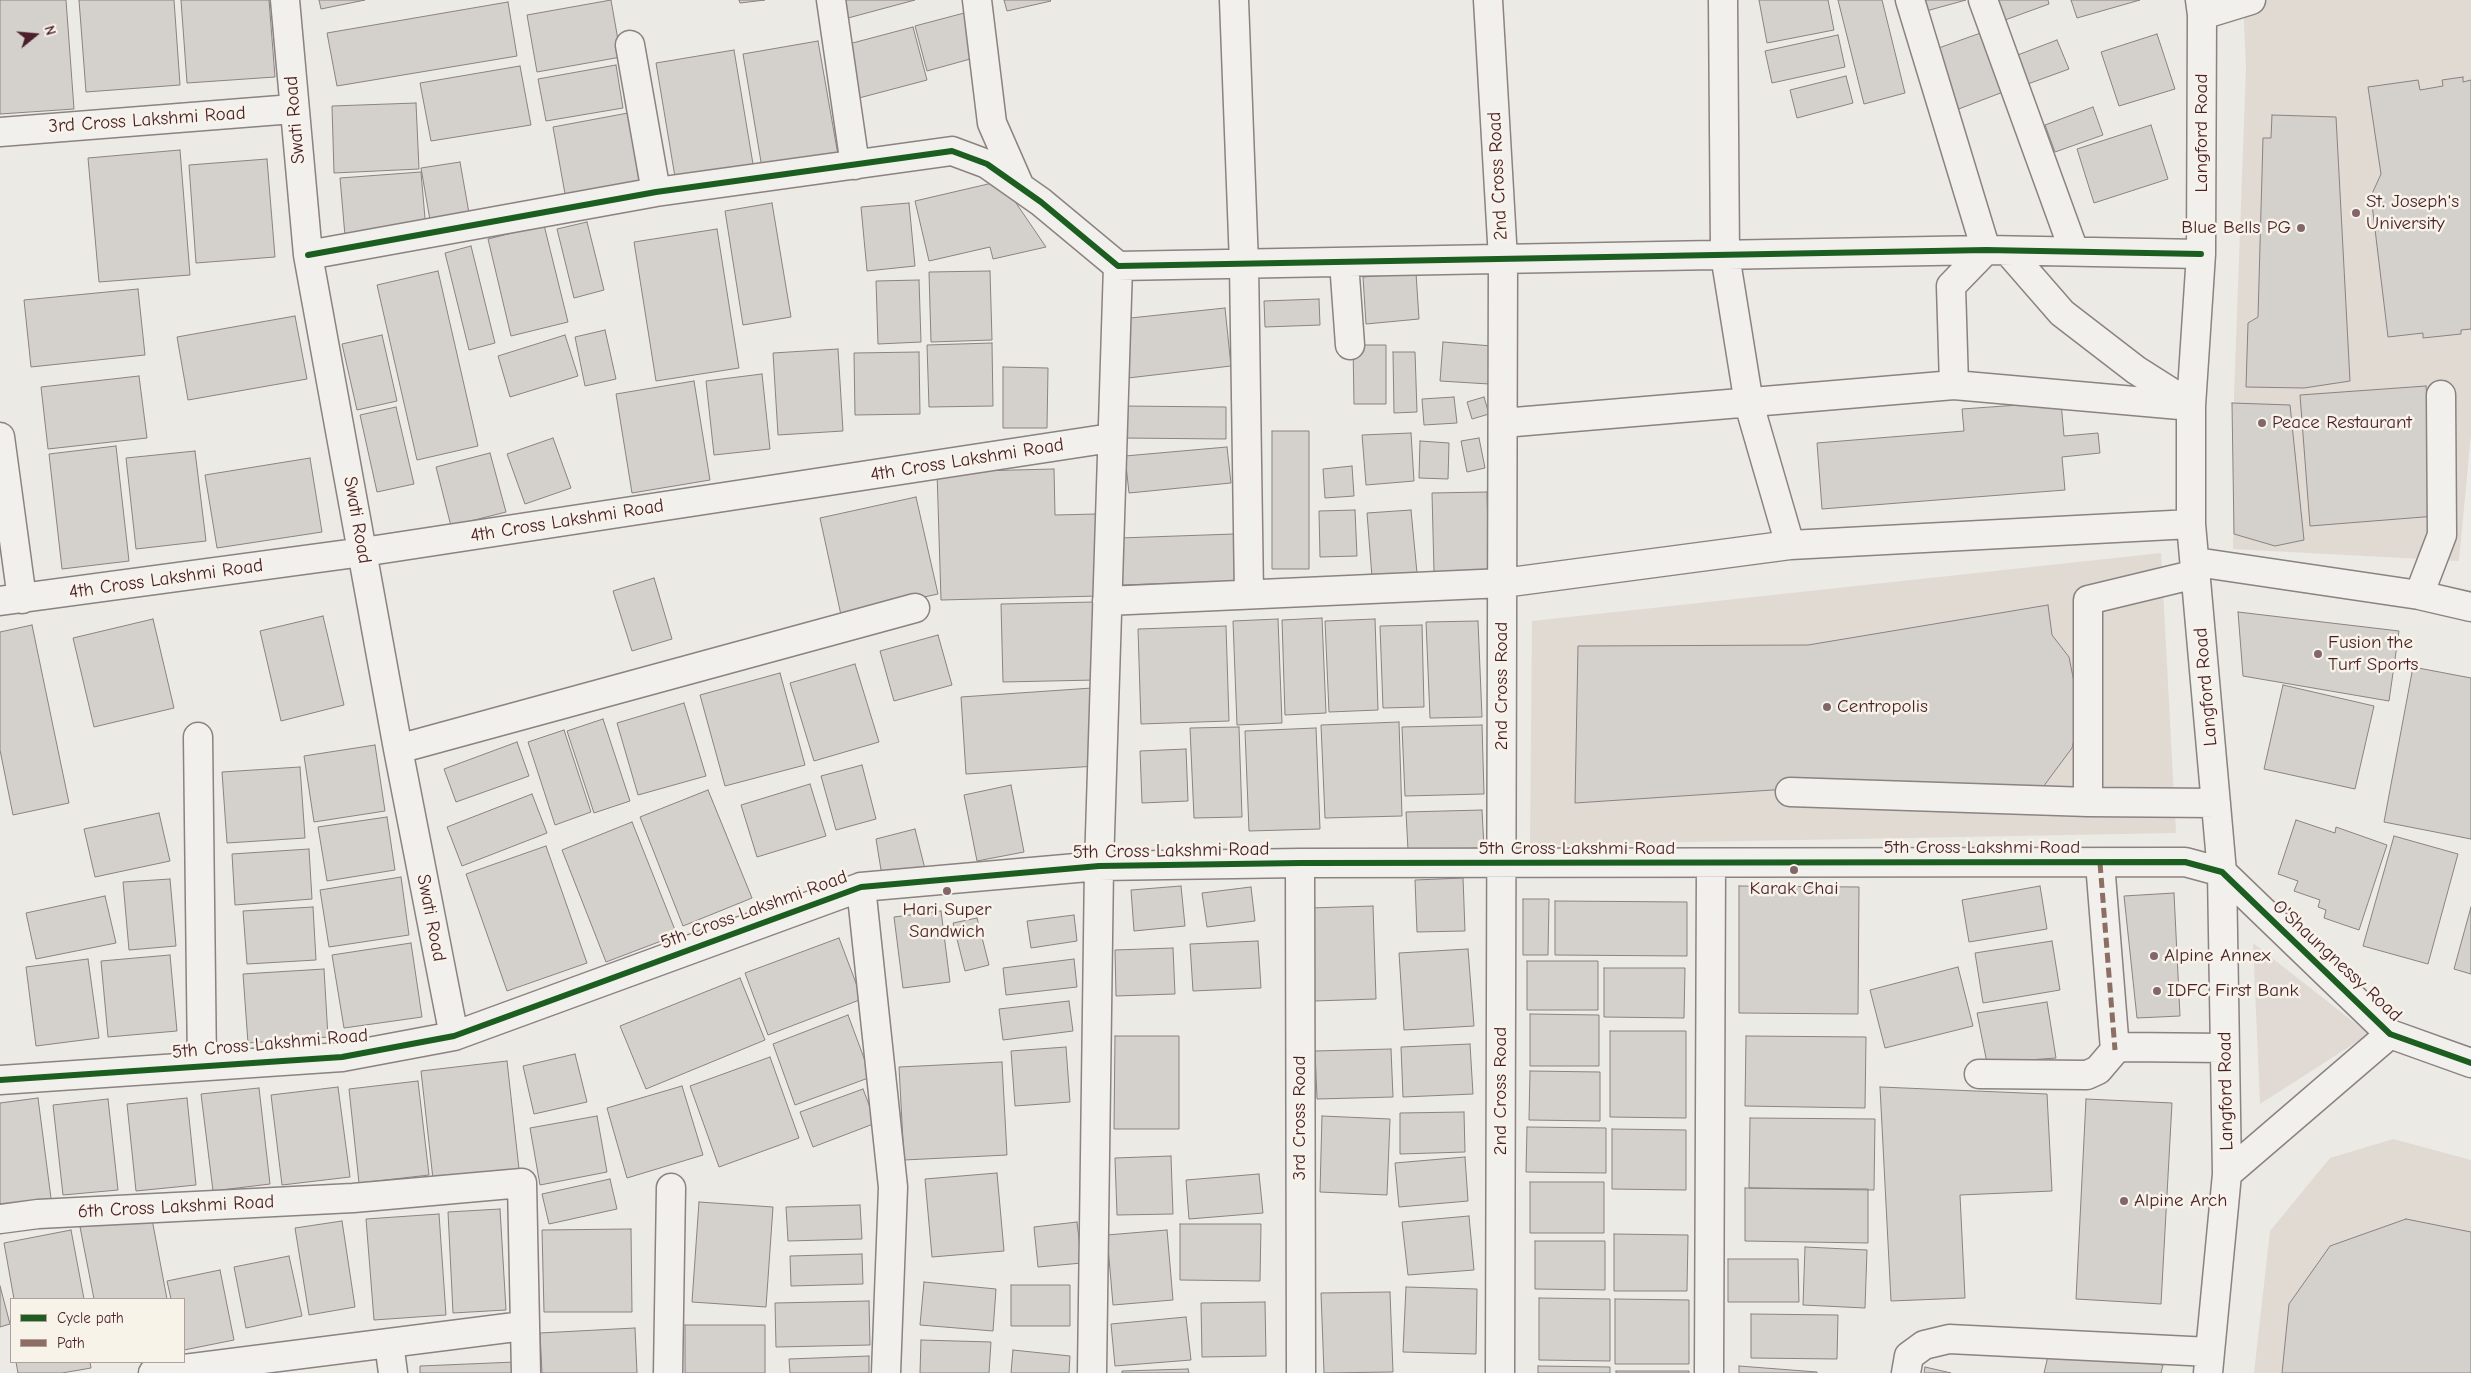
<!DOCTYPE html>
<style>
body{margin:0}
#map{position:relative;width:2471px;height:1373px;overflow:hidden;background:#eceae4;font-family:"Comic Neue",sans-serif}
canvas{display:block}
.legend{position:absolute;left:10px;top:1298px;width:175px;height:65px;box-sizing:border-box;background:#f7f3e8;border:1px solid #b29e9c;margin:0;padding:6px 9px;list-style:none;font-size:15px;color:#4a1f2b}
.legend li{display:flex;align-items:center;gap:10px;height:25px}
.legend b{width:25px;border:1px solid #b29e9c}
.north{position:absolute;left:10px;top:10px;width:50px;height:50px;-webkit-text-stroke:4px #f7f3e8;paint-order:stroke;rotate:73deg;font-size:14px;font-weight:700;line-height:20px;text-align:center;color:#4a1f2b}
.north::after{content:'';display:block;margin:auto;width:18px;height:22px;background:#4a1f2b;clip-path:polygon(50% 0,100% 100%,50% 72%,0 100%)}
</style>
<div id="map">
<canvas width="2471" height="1373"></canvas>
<ul class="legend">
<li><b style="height:6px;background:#1b5e20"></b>Cycle path</li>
<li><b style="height:6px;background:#8d6e63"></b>Path</li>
</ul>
<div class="north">N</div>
</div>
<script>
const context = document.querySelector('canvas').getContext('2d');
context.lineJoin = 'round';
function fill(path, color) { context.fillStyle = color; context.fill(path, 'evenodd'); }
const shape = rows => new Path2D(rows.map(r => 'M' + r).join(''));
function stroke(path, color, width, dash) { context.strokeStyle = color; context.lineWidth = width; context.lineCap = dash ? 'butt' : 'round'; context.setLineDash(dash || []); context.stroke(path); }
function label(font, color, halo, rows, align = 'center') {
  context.font = font + ' "Comic Neue",sans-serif'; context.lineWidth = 5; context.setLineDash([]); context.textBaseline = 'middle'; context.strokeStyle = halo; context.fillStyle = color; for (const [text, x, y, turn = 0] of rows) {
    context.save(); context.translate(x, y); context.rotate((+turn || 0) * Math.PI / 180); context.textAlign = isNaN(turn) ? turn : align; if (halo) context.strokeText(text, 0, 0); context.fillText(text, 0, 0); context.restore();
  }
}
fill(shape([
 [2243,0,2471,0,2471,434,2459,561,2233,549,2234,395,2246,68],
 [2161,553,2176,833,1530,845,1532,621],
 [2393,1139,2471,1160,2471,1373,2254,1373,2270,1231,2330,1158]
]), '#e1dad3');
fill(shape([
 [2253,943,2369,1034,2260,1104]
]), '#e1dad4');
const building = shape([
 [0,0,66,0,74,109,0,114,0,0],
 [79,0,174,0,180,85,86,92,79,0],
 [181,0,269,0,275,77,187,83,181,0],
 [319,0,365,0,321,9,319,0],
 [611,0,621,57,537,72,527,15,611,0],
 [739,0,765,0,740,3,739,0],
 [843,0,915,0,848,18,843,0],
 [1004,0,1050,0,1051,1,1007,11,1004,0],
 [1759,0,1828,0,1834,30,1767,43,1759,0],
 [1838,0,1882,0,1905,93,1864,104,1838,0],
 [1916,0,1966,0,1919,13,1916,0],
 [1997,0,2048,0,2049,4,2005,20,1997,0],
 [2071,0,2140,0,2077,18,2071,0],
 [508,2,517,56,337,86,327,33,508,2],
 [968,12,981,56,927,71,915,26,968,12],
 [913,27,927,80,859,98,845,45,913,27],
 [1989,30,2011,89,1956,110,1933,50,1989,30],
 [2157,34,2175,89,2119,106,2101,52,2157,34],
 [1838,35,1845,67,1772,83,1765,51,1838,35],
 [2057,40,2069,69,2025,85,2015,56,2057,40],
 [818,41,838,155,762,168,743,54,818,41],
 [734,50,754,170,676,183,656,63,734,50],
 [616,65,623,108,546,121,538,79,616,65],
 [520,66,531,125,431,141,420,83,520,66],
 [1846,76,1853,103,1797,118,1790,90,1846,76],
 [2463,77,2463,82,2471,80,2471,329,2461,330,2461,334,2423,338,2423,333,2388,337,2371,196,2381,174,2368,87,2418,80,2420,90,2443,86,2442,80,2463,77],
 [416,103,419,169,334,173,332,106,416,103],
 [2093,107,2103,135,2055,152,2045,125,2093,107],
 [628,113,641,192,567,205,553,127,628,113],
 [2272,115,2336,117,2350,381,2304,388,2246,387,2248,323,2258,317,2263,138,2271,138,2272,115],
 [2151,125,2168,179,2094,203,2077,149,2151,125],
 [180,150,190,275,99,282,88,158,180,150],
 [267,159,275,257,196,263,189,165,267,159],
 [460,162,469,213,430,220,421,168,460,162],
 [421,172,426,230,345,236,340,178,421,172],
 [1001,181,1046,247,993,259,990,247,929,261,915,201,1001,181],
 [772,203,791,317,743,325,725,211,772,203],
 [909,203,915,266,867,271,861,207,909,203],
 [587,222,604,290,574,298,557,229,587,222],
 [544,225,568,322,511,336,488,239,544,225],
 [717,229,739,368,656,381,634,242,717,229],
 [471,246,495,343,469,350,445,253,471,246],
 [438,271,478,446,417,460,377,285,438,271],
 [990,271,992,340,931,342,929,272,990,271],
 [1416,273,1419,319,1366,324,1363,277,1416,273],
 [919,280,921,342,878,344,876,281,919,280],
 [138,289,145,355,31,367,24,300,138,289],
 [1319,299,1320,325,1265,327,1264,301,1319,299],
 [1225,308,1231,366,1128,378,1121,319,1225,308],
 [295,316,307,379,188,400,177,337,295,316],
 [605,330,616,379,585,386,575,337,605,330],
 [382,335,397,401,357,410,342,344,382,335],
 [565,335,578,376,510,397,498,356,565,335],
 [1443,342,1492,346,1489,384,1440,381,1443,342],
 [992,343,993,406,929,407,927,345,992,343],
 [1353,345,1386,345,1386,404,1354,404,1353,345],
 [838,349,843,431,778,435,773,353,838,349],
 [919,352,920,414,855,415,854,353,919,352],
 [1393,352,1415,352,1417,412,1394,413,1393,352],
 [1003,367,1048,368,1047,428,1003,428,1003,367],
 [762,374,770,449,714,455,706,381,762,374],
 [139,376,147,438,48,449,41,387,139,376],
 [694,381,710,480,632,493,616,394,694,381],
 [2426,386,2436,516,2310,526,2300,395,2426,386],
 [1454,397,1457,423,1424,425,1422,399,1454,397],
 [1484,397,1489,414,1472,419,1467,402,1484,397],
 [2061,402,2064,436,2098,433,2100,453,2062,457,2065,490,1822,509,1817,443,1964,431,1962,409,2061,402],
 [2232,403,2290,405,2304,540,2275,546,2234,534,2232,403],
 [1122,406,1226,407,1226,439,1122,438,1122,406],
 [396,407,414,484,377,492,360,415,396,407],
 [1272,431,1309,431,1309,569,1272,569,1272,431],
 [1411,433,1414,481,1366,485,1362,435,1411,433],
 [553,438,571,488,525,504,507,454,553,438],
 [1479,438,1485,468,1467,472,1461,441,1479,438],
 [1420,441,1449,443,1448,479,1419,478,1420,441],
 [116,446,129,561,62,569,49,454,116,446],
 [1227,447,1231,483,1129,493,1125,456,1227,447],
 [195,451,206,541,136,549,126,458,195,451],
 [490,453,506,512,451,526,436,467,490,453],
 [310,458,322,532,217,548,205,475,310,458],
 [1352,466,1354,496,1325,498,1323,469,1352,466],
 [1054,469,1055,515,1096,514,1098,596,941,600,937,472,1054,469],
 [1487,492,1489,571,1434,572,1432,493,1487,492],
 [916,497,938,594,841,615,820,518,916,497],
 [1355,510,1357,556,1320,557,1319,511,1355,510],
 [1411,510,1417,573,1372,577,1367,513,1411,510],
 [1234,534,1236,581,1122,585,1120,538,1234,534],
 [654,578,672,639,632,651,613,591,654,578],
 [1094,602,1096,680,1003,682,1001,604,1094,602],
 [2048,605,2052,635,2069,657,2076,692,2078,723,2072,748,2043,787,1818,787,1575,803,1578,646,1808,645,2048,605],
 [2238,612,2399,631,2389,701,2243,676,2238,612],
 [323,616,344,705,281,721,260,631,323,616],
 [1322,618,1326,713,1285,715,1282,620,1322,618],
 [153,619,174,708,94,727,73,638,153,619],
 [1278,619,1282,723,1237,725,1233,621,1278,619],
 [1375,619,1378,710,1329,712,1325,621,1375,619],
 [1478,621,1482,717,1430,718,1426,622,1478,621],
 [32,625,69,803,13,815,0,750,0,632,32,625],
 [1422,625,1424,707,1383,708,1380,626,1422,625],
 [1226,626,1229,721,1141,724,1138,629,1226,626],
 [938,635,952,685,894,701,880,651,938,635],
 [855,664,879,742,814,761,790,683,855,664],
 [2413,667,2471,678,2471,839,2384,822,2413,667],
 [780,673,805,765,725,786,700,695,780,673],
 [2283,685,2374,706,2355,789,2264,769,2283,685],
 [1092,688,1097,766,966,774,961,697,1092,688],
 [684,703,706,776,638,795,617,723,684,703],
 [603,719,630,801,594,813,567,731,603,719],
 [1399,722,1402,816,1325,818,1321,725,1399,722],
 [1482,725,1484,794,1405,796,1402,727,1482,725],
 [1239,727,1242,817,1194,818,1190,728,1239,727],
 [1316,728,1320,829,1249,831,1245,731,1316,728],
 [564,730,591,812,555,825,528,742,564,730],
 [517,742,529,776,456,802,444,769,517,742],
 [375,745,385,811,314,822,304,756,375,745],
 [1186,749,1188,801,1142,803,1140,751,1186,749],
 [862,765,876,819,836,830,821,776,862,765],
 [300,767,305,838,227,843,222,772,300,767],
 [810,784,826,836,757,857,741,805,810,784],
 [1011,785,1024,852,977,861,964,795,1011,785],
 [708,790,752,898,683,926,640,817,708,790],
 [532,794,547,833,462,866,447,827,532,794],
 [1482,810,1484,848,1408,850,1406,812,1482,810],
 [159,813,170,861,95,877,84,829,159,813],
 [387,817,395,870,327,881,318,827,387,817],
 [2296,820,2335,833,2336,827,2387,845,2359,930,2324,918,2326,910,2318,907,2320,900,2294,891,2298,881,2278,874,2296,820],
 [632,822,677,935,606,962,562,850,632,822],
 [915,829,926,873,882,876,876,839,915,829],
 [2394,836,2458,854,2428,964,2363,946,2394,836],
 [546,846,587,963,507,991,466,874,546,846],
 [309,849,312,899,235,905,232,854,309,849],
 [401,877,409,935,329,947,320,890,401,877],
 [1463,878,1465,931,1417,932,1415,880,1463,878],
 [170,879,176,946,129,950,123,882,170,879],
 [1181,886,1185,926,1134,931,1131,890,1181,886],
 [1739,886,1859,887,1858,1014,1739,1013,1739,886],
 [2040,886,2047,929,1969,942,1962,900,2040,886],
 [1251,887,1255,921,1207,927,1202,893,1251,887],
 [2174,893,2180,1016,2137,1018,2124,896,2174,893],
 [105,896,116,943,36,959,26,913,105,896],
 [1523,899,1549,899,1548,955,1523,955,1523,899],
 [1555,901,1687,902,1687,956,1555,955,1555,901],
 [1373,906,1376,999,1314,1001,1310,908,1373,906],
 [313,907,316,960,247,964,243,911,313,907],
 [2471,907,2471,974,2454,969,2471,907],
 [941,911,950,982,903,988,894,917,941,911],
 [1074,915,1077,941,1031,948,1027,921,1074,915],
 [977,918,989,965,965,971,953,923,977,918],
 [839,938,862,999,768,1035,745,973,839,938],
 [1258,941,1261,988,1193,991,1190,944,1258,941],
 [2052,941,2060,990,1983,1003,1975,953,2052,941],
 [411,943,422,1017,344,1028,332,955,411,943],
 [1173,948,1175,994,1116,996,1115,950,1173,948],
 [1468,949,1474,1026,1404,1030,1399,953,1468,949],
 [170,955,177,1031,108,1037,101,961,170,955],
 [88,959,99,1038,36,1046,26,967,88,959],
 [1074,959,1077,987,1006,995,1003,968,1074,959],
 [1527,961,1598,961,1598,1010,1527,1010,1527,961],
 [1958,967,1973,1026,1885,1048,1870,990,1958,967],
 [1604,968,1685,968,1684,1018,1604,1017,1604,968],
 [324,969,328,1037,248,1043,243,974,324,969],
 [740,978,765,1040,646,1089,620,1026,740,978],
 [1069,1001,1073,1031,1003,1040,999,1009,1069,1001],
 [2047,1002,2056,1058,1987,1063,1977,1013,2047,1002],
 [1530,1014,1599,1015,1599,1066,1530,1066,1530,1014],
 [848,1015,871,1077,795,1105,773,1044,848,1015],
 [1610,1031,1686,1031,1686,1118,1610,1117,1610,1031],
 [1115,1036,1179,1036,1179,1129,1114,1129,1115,1036],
 [1746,1036,1866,1037,1865,1108,1745,1106,1746,1036],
 [1470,1044,1473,1094,1403,1097,1401,1047,1470,1044],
 [1066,1047,1070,1102,1015,1106,1011,1051,1066,1047],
 [1391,1049,1393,1097,1317,1099,1315,1051,1391,1049],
 [575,1054,587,1102,534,1114,523,1066,575,1054],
 [770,1057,799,1138,719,1167,690,1086,770,1057],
 [507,1061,519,1169,433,1179,421,1071,507,1061],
 [1002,1062,1007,1155,904,1160,899,1067,1002,1062],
 [1530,1071,1600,1072,1600,1121,1529,1120,1530,1071],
 [418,1081,429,1175,359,1183,349,1089,418,1081],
 [682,1086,703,1155,627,1178,607,1108,682,1086],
 [338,1087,350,1177,282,1185,271,1095,338,1087],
 [1880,1087,2047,1094,2052,1191,1960,1195,1965,1298,1891,1301,1880,1087],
 [259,1088,270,1184,213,1191,201,1094,259,1088],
 [863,1089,876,1123,813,1147,800,1112,863,1089],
 [38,1098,52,1206,0,1213,0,1103,38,1098],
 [187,1098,196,1185,136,1191,127,1104,187,1098],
 [108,1099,118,1190,63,1195,53,1105,108,1099],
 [2086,1099,2172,1103,2161,1304,2076,1299,2086,1099],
 [1464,1112,1465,1152,1400,1154,1400,1113,1464,1112],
 [597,1116,607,1172,540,1185,530,1128,597,1116],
 [1322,1116,1390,1119,1387,1195,1320,1192,1322,1116],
 [1750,1118,1875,1119,1874,1190,1749,1188,1750,1118],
 [1527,1127,1606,1128,1606,1173,1526,1172,1527,1127],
 [1612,1129,1686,1130,1686,1190,1612,1189,1612,1129],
 [1171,1156,1173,1214,1117,1215,1115,1158,1171,1156],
 [1465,1157,1468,1201,1399,1207,1395,1163,1465,1157],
 [997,1173,1004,1251,932,1257,925,1179,997,1173],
 [1259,1174,1263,1213,1189,1219,1186,1180,1259,1174],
 [610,1179,617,1209,549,1224,542,1194,610,1179],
 [1530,1182,1604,1182,1604,1233,1530,1233,1530,1182],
 [1745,1188,1868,1189,1868,1243,1745,1241,1745,1188],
 [699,1202,773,1207,766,1307,692,1302,699,1202],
 [860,1205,862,1239,788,1241,786,1207,860,1205],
 [500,1209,506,1310,453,1313,448,1212,500,1209],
 [151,1214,167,1299,94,1299,80,1227,151,1214],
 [439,1214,446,1315,374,1320,366,1219,439,1214],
 [1469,1216,1474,1270,1408,1275,1402,1222,1469,1216],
 [2406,1219,2471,1232,2471,1373,2282,1373,2289,1304,2330,1246,2406,1219],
 [342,1221,355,1307,309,1315,295,1228,342,1221],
 [1077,1222,1082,1263,1038,1267,1034,1227,1077,1222],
 [1180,1224,1261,1224,1260,1281,1180,1280,1180,1224],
 [631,1229,632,1312,544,1312,542,1230,631,1229],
 [71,1230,84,1299,14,1299,4,1243,71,1230],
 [1167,1230,1173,1300,1113,1305,1107,1235,1167,1230],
 [1614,1234,1688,1235,1687,1291,1614,1291,1614,1234],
 [1535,1241,1605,1241,1605,1290,1535,1289,1535,1241],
 [1805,1247,1867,1250,1865,1308,1803,1305,1805,1247],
 [862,1254,863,1284,791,1286,790,1256,862,1254],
 [289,1256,302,1316,246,1328,234,1267,289,1256],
 [1728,1259,1798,1259,1799,1302,1728,1302,1728,1259],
 [220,1270,234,1340,184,1350,184,1299,171,1299,167,1281,220,1270],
 [924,1282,996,1289,993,1331,920,1325,924,1282],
 [1011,1285,1070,1285,1070,1326,1011,1326,1011,1285],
 [0,1286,10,1324,0,1327,0,1286],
 [1406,1287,1477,1289,1476,1354,1403,1352,1406,1287],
 [1390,1292,1393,1372,1324,1373,1321,1293,1390,1292],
 [1539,1298,1610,1299,1610,1361,1539,1360,1539,1298],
 [1615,1299,1689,1300,1689,1364,1615,1364,1615,1299],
 [869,1301,870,1345,776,1347,775,1303,869,1301],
 [1265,1302,1266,1356,1202,1357,1201,1303,1265,1302],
 [1751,1314,1838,1315,1837,1359,1751,1358,1751,1314],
 [1186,1317,1191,1360,1115,1366,1111,1324,1186,1317],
 [685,1325,765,1325,765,1373,685,1373,685,1325],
 [635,1328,637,1373,542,1373,540,1333,635,1328],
 [921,1340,991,1342,989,1373,920,1373,921,1340],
 [1013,1350,1070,1356,1069,1373,1011,1373,1013,1350],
 [2049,1352,2163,1365,2161,1373,2044,1373,2049,1352],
 [869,1356,869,1373,790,1373,789,1359,869,1356],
 [16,1362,90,1362,91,1368,62,1373,18,1373,16,1362],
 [516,1362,516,1373,420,1373,420,1366,516,1362],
 [1538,1366,1610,1367,1610,1373,1538,1373,1538,1366],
 [1739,1366,1817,1372,1817,1373,1739,1373,1739,1366],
 [1925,1367,1951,1373,1924,1373,1925,1367],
 [1188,1369,1189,1373,1122,1373,1122,1371,1188,1369],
 [1616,1371,1689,1371,1689,1373,1616,1373,1616,1371]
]);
fill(building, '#d4d0cc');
stroke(building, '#8b8282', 1);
const minor = shape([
 [285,0,308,255,398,749,454,1036],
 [831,0,855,165],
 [977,0,992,123,1020,187],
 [1234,0,1244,264,1249,594],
 [1488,0,1503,259,1500,1373],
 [1723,0,1725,255,1749,404,1790,545],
 [1910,0,1986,250,1951,286,1954,385],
 [1983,0,2074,251],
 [2200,0,2202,15,2201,254,2191,406,2191,524,2222,872,2227,1174,2208,1373],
 [2202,15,2251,0],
 [630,45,656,192],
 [0,132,293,109],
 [2008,251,2062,313,2136,370,2188,403],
 [308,255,656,192,952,151,987,164,1041,202,1118,266,1986,250,2201,254],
 [1344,262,1350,345],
 [1503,423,1954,385,2191,406],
 [0,437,22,599],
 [2196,562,2419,595,2471,607],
 [2196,574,2088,600,2088,802,2216,803],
 [2419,595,2442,535,2441,395],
 [0,601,363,552,1111,438],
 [1107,601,1503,583,1790,545,2191,524],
 [198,737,202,1066],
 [398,749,915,608],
 [1790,792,2088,802],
 [1300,863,1301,1373],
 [2100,863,2115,1050],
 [861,887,893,1187,886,1373],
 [1979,1074,2087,1075,2098,1070,2115,1050,2123,1047,2225,1048],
 [0,1080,342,1057,454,1036,861,887,1099,866,1300,863,2185,862,2222,872,2390,1034,2471,1063],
 [2227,1174,2390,1034],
 [0,1219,38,1214,353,1198,522,1183,526,1373],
 [389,1343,393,1373],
 [153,1373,523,1326],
 [668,1373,671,1188],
 [1092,1373,1099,866,1118,266],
 [1709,1373,1711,864],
 [1906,1373,1909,1356,1924,1345,1949,1339,2210,1352]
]);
stroke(minor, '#8b8282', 31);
stroke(minor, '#f1f0ec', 28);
stroke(shape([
 [2100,863,2115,1050]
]), '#8d6e63', 5, [10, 5]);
stroke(shape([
 [308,255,656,192,952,151,987,164,1041,202,1118,266,1986,250,2201,254],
 [0,1080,342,1057,454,1036,861,887,1099,866,1300,863,2185,862,2222,872,2390,1034,2471,1063]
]), '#1b5e20', 6);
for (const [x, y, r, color] of [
 [2356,213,5,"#83666c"],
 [2301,228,5,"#83666c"],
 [2262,423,5,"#83666c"],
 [2318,654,5,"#83666c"],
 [1827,707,5,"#83666c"],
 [1794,870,5,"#83666c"],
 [947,891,5,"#83666c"],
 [2154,956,5,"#83666c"],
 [2157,991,5,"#83666c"],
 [2124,1201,5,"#83666c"]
]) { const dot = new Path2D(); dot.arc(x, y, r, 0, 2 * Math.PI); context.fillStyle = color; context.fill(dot); stroke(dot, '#f7f3e8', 2); }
label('19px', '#4a1f2b', '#f7f3e8', [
 ["3rd Cross Lakshmi Road",147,120,-4],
 ["Swati Road",295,120,-95],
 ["Langford Road",2202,133,-90],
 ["2nd Cross Road",1498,176,-93],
 ["4th Cross Lakshmi Road",967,460,-9],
 ["Swati Road",357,520,80],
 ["4th Cross Lakshmi Road",567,521,-9],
 ["4th Cross Lakshmi Road",166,579,-8],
 ["2nd Cross Road",1502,686,-90],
 ["Langford Road",2206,687,-95],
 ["5th Cross Lakshmi Road",1982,848],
 ["5th Cross Lakshmi Road",1577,849],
 ["5th Cross Lakshmi Road",1171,851,-1],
 ["5th Cross Lakshmi Road",754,910,-20],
 ["Swati Road",431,918,79],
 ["O'Shaungnessy Road",2337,961,43],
 ["5th Cross Lakshmi Road",270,1044,-5],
 ["2nd Cross Road",1501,1091,-90],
 ["Langford Road",2226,1091,-91],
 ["3rd Cross Road",1300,1118,-90],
 ["6th Cross Lakshmi Road",176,1207,-3]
]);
label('19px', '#4a1f2b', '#f7f3e8', [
 ["St. Joseph's",2366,202],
 ["University",2366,224],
 ["Blue Bells PG",2291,228,"right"],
 ["Peace Restaurant",2272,423],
 ["Fusion the",2328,643],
 ["Turf Sports",2328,665],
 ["Centropolis",1837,707],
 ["Karak Chai",1794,889,"center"],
 ["Hari Super",947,910,"center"],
 ["Sandwich",947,932,"center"],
 ["Alpine Annex",2164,956],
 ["IDFC First Bank",2167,991],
 ["Alpine Arch",2134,1201]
], 'left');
</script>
